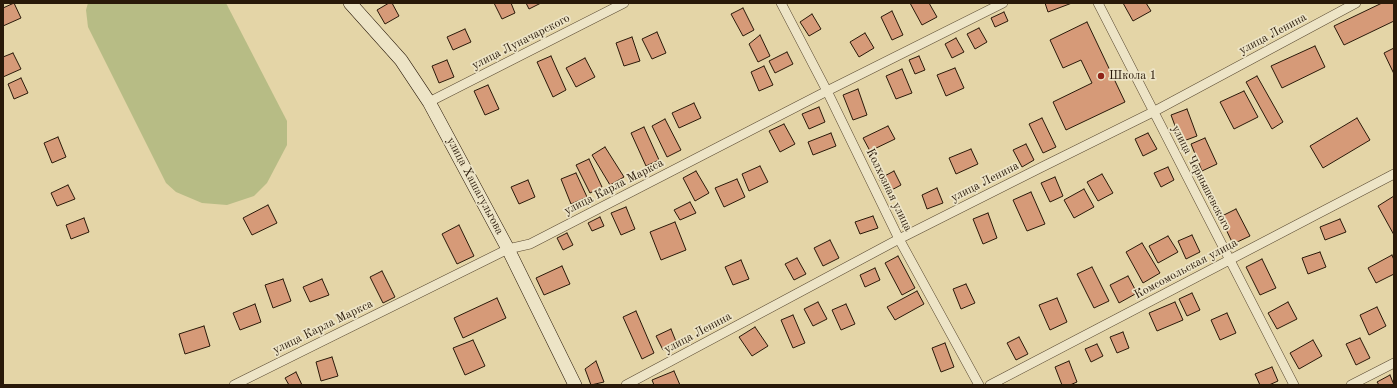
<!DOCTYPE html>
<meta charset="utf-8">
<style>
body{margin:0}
#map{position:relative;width:1397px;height:388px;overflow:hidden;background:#e4d5a7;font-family:"Old Standard TT",serif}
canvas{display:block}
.frame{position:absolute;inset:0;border:4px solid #291909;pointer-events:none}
</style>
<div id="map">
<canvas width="1397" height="388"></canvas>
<div class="frame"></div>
</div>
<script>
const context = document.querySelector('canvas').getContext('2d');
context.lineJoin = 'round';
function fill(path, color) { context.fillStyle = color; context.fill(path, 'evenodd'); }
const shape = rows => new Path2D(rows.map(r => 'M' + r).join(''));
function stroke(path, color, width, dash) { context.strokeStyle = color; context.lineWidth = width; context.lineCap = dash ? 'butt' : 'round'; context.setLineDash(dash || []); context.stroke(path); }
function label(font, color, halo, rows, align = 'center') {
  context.font = font + ' "Old Standard TT",serif'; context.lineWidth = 3.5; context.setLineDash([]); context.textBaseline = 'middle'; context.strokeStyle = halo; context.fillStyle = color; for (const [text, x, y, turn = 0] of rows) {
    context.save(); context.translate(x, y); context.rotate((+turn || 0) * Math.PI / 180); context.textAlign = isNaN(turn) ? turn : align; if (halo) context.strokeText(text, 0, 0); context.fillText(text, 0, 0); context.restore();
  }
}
fill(shape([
 [88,3,226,3,287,121,287,145,267,183,254,196,227,205,202,203,176,192,166,183,88,27,86,10]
]), '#b7bc85');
const building = shape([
 [14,3,21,18,3,26,3,8,14,3],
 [389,3,392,3,399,16,385,24,377,10,389,3],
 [494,3,511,3,515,13,502,19,494,3],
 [526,3,541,3,529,9,526,3],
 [910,3,929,3,937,17,922,25,910,3],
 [1045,3,1072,3,1048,12,1045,3],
 [1123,3,1146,3,1151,11,1133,21,1123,3],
 [1382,3,1394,3,1394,21,1344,45,1334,26,1382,3],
 [743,8,754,30,743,36,731,14,743,8],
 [892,11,903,35,892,40,881,17,892,11],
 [1004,12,1008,21,995,27,991,18,1004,12],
 [812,14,821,29,809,36,800,22,812,14],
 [1087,22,1125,102,1066,130,1053,102,1092,83,1081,60,1063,68,1050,40,1087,22],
 [979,28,987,42,975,49,967,34,979,28],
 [465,29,471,42,453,50,447,37,465,29],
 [657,32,666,53,652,59,642,39,657,32],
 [865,33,874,48,859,57,850,42,865,33],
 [760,35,770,56,758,62,749,44,760,35],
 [632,37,640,61,624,66,616,43,632,37],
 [956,38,964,52,952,58,945,44,956,38],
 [1315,46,1325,67,1282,88,1271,66,1315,46],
 [1394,48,1394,74,1384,53,1394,48],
 [787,52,793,64,775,73,769,61,787,52],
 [13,53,21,69,3,77,3,57,13,53],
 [551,56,566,90,553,97,537,62,551,56],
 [919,56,925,70,915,74,909,60,919,56],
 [585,58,595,77,576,87,566,68,585,58],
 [447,60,454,77,439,83,432,66,447,60],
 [764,66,773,85,759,91,751,72,764,66],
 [955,68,964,88,946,96,937,75,955,68],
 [902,69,912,93,896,99,886,76,902,69],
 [1257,76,1283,122,1272,129,1246,82,1257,76],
 [21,78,28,93,14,99,8,84,21,78],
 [488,85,499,109,485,115,474,91,488,85],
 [858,89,867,115,853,120,843,95,858,89],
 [1244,91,1258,117,1234,129,1220,102,1244,91],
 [694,103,701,118,679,128,672,113,694,103],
 [819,107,825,122,809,129,802,114,819,107],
 [1187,109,1197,136,1181,142,1171,115,1187,109],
 [1042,118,1056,147,1043,153,1029,124,1042,118],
 [1357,118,1370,140,1323,168,1310,146,1357,118],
 [665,119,681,150,667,157,652,126,665,119],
 [784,124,795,144,780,152,769,131,784,124],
 [888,126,895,139,870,151,863,138,888,126],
 [644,127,659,160,646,166,631,133,644,127],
 [831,133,836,146,813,155,808,142,831,133],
 [1148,133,1157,149,1143,156,1135,139,1148,133],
 [58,137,66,157,52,163,44,143,58,137],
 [1205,138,1217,164,1202,171,1191,144,1205,138],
 [1026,144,1034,160,1022,167,1013,150,1026,144],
 [605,147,624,177,610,185,592,155,605,147],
 [971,149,978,164,956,174,949,158,971,149],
 [589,159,602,187,590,193,576,165,589,159],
 [760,166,768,182,749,191,742,174,760,166],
 [1168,167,1174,180,1161,187,1154,173,1168,167],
 [696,171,709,193,695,201,683,178,696,171],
 [894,171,901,185,886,193,879,179,894,171],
 [576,173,587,197,571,204,561,179,576,173],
 [1102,174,1113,193,1098,201,1087,182,1102,174],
 [1055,177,1063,196,1050,202,1041,183,1055,177],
 [737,179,745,197,724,207,715,188,737,179],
 [528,180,535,197,519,204,511,187,528,180],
 [68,185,75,199,57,206,51,193,68,185],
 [937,188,943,203,927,209,922,195,937,188],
 [1084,189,1094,207,1074,218,1064,200,1084,189],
 [1031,192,1045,224,1027,231,1013,200,1031,192],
 [1394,196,1394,235,1378,206,1394,196],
 [690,202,696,213,680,220,674,210,690,202],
 [268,205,277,223,252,235,243,218,268,205],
 [626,207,635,229,621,235,611,213,626,207],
 [1236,209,1250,236,1233,244,1220,217,1236,209],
 [988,213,997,238,983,244,973,219,988,213],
 [873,216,878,228,860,234,855,222,873,216],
 [600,217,604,226,592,231,588,223,600,217],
 [84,218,89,232,71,239,66,225,84,218],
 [1340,219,1346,232,1325,240,1320,227,1340,219],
 [675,222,686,250,661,260,650,232,675,222],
 [459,225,474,256,457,264,442,234,459,225],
 [567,233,573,245,563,250,557,238,567,233],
 [1192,235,1200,252,1186,259,1178,241,1192,235],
 [1168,236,1178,252,1158,263,1149,246,1168,236],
 [830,240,839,258,823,266,814,248,830,240],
 [1142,243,1160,273,1143,283,1126,252,1142,243],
 [1320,252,1326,267,1308,274,1302,258,1320,252],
 [1392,255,1394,260,1394,274,1376,283,1368,268,1392,255],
 [898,256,915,288,902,295,885,263,898,256],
 [797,258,806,274,794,280,785,264,797,258],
 [1262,259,1276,288,1260,295,1246,267,1262,259],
 [741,260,749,279,733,285,725,267,741,260],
 [562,266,570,284,544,295,536,278,562,266],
 [1092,267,1109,301,1094,308,1077,274,1092,267],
 [875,268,880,280,865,287,860,275,875,268],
 [382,271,395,297,383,303,370,277,382,271],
 [1128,276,1137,293,1119,303,1110,285,1128,276],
 [283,279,291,301,273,308,265,285,283,279],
 [322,279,329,295,310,302,303,287,322,279],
 [966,284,975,303,961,309,953,289,966,284],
 [917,291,924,304,895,320,887,307,917,291],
 [1192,293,1200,310,1187,316,1179,299,1192,293],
 [497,298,506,318,463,338,454,318,497,298],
 [1057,298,1067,322,1050,330,1039,305,1057,298],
 [818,302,827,319,813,326,804,309,818,302],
 [1175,302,1183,320,1157,331,1149,313,1175,302],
 [1288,302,1297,319,1277,329,1268,313,1288,302],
 [255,304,261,322,240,330,233,313,255,304],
 [846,304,855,324,841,330,832,310,846,304],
 [1377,307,1386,326,1369,335,1360,315,1377,307],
 [636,311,654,353,642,359,623,317,636,311],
 [1227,313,1236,333,1220,340,1211,320,1227,313],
 [793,315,805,343,793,348,781,320,793,315],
 [204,326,210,346,185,354,179,334,204,326],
 [755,327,768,346,752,356,739,337,755,327],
 [671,329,677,344,663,350,656,336,671,329],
 [1123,332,1129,348,1117,353,1110,337,1123,332],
 [1019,337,1028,354,1016,360,1007,343,1019,337],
 [1360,338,1370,358,1356,365,1346,344,1360,338],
 [473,340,485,366,465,375,453,348,473,340],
 [1313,340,1322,356,1299,369,1290,353,1313,340],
 [945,343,954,367,941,372,932,348,945,343],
 [1097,344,1103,356,1091,362,1085,349,1097,344],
 [332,357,338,376,321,381,316,362,332,357],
 [596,361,604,382,591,385,585,369,596,361],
 [1069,361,1077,382,1070,385,1062,385,1055,367,1069,361],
 [1272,367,1278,381,1269,385,1260,385,1255,374,1272,367],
 [674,371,680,385,654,385,652,380,674,371],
 [296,372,302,385,289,385,285,378,296,372],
 [1390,375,1394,385,1379,385,1377,382,1390,375]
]);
fill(building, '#d69a78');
stroke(building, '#291909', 1);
const street = shape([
 [781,3,827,91,899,239,979,385],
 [1098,3,1294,385],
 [429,102,624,3],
 [234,385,508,249,530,244,827,91,1003,3],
 [626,385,899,239,1040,168,1153,112,1356,3],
 [990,385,1394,174],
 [1351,385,1394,363]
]);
const secondary = shape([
 [350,3,401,60,429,102,508,249,575,385]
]);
stroke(street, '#584830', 10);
stroke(secondary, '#291909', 14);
stroke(street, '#ede4c6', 9);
stroke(secondary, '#ede4c6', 13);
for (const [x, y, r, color] of [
 [1101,76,4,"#8f2418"]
]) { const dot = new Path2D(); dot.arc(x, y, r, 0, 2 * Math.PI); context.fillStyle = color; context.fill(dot); stroke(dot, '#ede4c6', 1.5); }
label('12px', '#291909', '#ede4c6', [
 ["улица Ленина",1273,34,-28],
 ["улица Луначарского",521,42,-27],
 ["улица Чернышевского",1201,178,63],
 ["улица Ленина",985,182,-27],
 ["улица Хашагульгова",475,186,62],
 ["улица Карла Маркса",614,187,-27],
 ["Колхозная улица",889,190,64],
 ["Комсомольская улица",1186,269,-28],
 ["улица Карла Маркса",323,327,-26],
 ["улица Ленина",698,333,-28]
]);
label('12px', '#291909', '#ede4c6', [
 ["Школа 1",1109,76]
], 'left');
</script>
